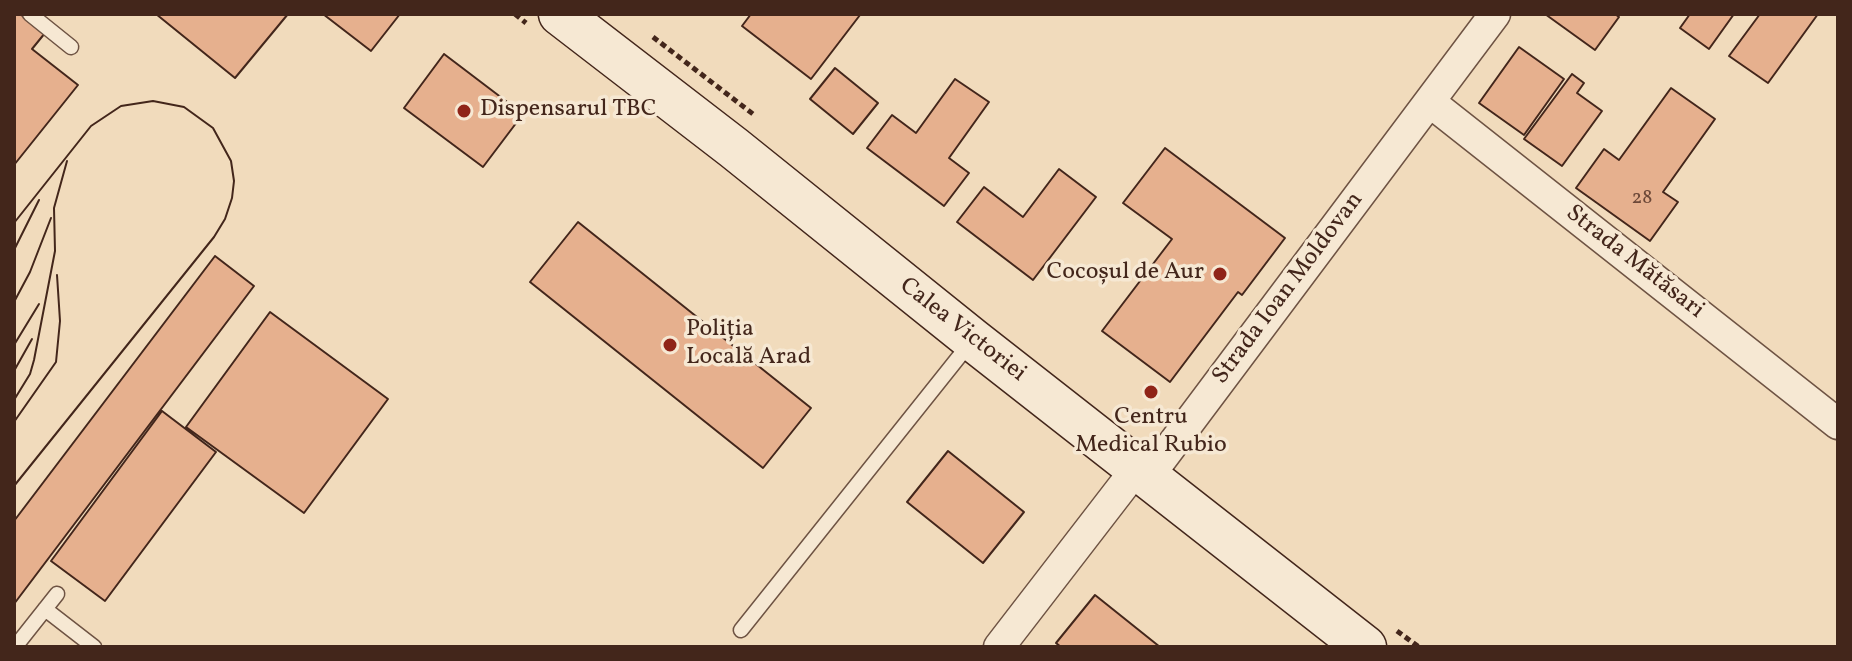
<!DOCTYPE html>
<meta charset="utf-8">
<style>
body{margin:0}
#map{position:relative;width:1852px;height:661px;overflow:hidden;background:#f1dbbc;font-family:Vollkorn,serif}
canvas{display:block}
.frame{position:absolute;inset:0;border:16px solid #43261b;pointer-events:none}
</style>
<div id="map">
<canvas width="1852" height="661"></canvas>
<div class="frame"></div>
</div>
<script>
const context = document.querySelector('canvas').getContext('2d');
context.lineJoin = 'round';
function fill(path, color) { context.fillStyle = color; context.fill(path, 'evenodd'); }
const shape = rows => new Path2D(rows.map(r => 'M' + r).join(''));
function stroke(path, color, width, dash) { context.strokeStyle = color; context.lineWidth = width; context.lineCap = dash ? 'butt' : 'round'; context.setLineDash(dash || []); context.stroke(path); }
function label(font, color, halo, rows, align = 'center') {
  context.font = font + ' Vollkorn,serif'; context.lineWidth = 7; context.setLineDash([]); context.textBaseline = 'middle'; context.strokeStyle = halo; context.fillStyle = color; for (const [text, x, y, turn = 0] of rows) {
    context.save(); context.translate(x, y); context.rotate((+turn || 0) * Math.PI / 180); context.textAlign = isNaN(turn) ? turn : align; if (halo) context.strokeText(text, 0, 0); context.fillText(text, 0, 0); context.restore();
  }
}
const building = shape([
 [14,14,20,14,45,33,32,49,78,85,14,165,14,14],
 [156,14,288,14,235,78,156,14],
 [323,14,400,14,371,51,323,14],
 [751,14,859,14,860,15,811,79,742,26,751,14],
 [1545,14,1615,14,1619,17,1595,50,1545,14],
 [1690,14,1734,14,1709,49,1680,28,1690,14],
 [1760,14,1818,14,1768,83,1729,56,1760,14],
 [1519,47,1564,79,1524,135,1479,103,1519,47],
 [444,54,523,114,483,167,404,108,444,54],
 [835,68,878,103,853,134,810,99,835,68],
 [1572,74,1584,83,1577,93,1602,111,1562,166,1524,139,1572,74],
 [955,79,989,102,949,158,969,173,944,206,867,148,892,115,916,133,955,79],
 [1671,88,1715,119,1663,192,1678,202,1650,241,1576,188,1604,149,1619,160,1671,88],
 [1165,148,1285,238,1242,295,1238,292,1170,382,1102,331,1172,239,1123,203,1165,148],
 [1059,169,1096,197,1033,280,957,222,984,187,1023,217,1059,169],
 [578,222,811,408,763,468,530,282,578,222],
 [215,256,254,286,14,604,14,521,215,256],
 [270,312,388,399,304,513,186,427,270,312],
 [162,411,216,452,105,601,51,561,162,411],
 [948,451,1024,512,983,563,907,502,948,451],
 [1095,595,1160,647,1061,647,1056,643,1095,595]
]);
fill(building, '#e6b08e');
stroke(building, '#43261b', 2);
const lane = shape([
 [30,14,71,47],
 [45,609,94,647],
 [741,630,970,343],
 [15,647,57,594]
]);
const street = shape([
 [1430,102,1838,424],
 [1148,477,1495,14],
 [999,647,1137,468]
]);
const secondary = shape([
 [560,14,734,148,973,340,1365,647]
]);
stroke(lane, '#6e5343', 17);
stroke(street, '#6e5343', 33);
stroke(secondary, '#43261b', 45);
stroke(shape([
 [515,14,526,23],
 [653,37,753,114],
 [1397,631,1419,647]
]), '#43261b', 5, [6, 4]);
stroke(lane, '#f6e8d3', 14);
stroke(street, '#f6e8d3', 30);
stroke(secondary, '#f6e8d3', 42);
stroke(shape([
 [14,223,91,126,121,106,153,101,184,107,213,128,231,161,234,181,232,198,225,219,214,237,14,486],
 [14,250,39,200],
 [14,302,30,272,51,218],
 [14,345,39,304],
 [14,371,32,339],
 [14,400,30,374,34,360,55,251,54,208,67,161],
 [14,422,56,362,60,321,57,275]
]), '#43261b', 2);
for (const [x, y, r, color] of [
 [464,111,8,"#8f2418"],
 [1220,274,8,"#8f2418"],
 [670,345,8,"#8f2418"],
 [1151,392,8,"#8f2418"]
]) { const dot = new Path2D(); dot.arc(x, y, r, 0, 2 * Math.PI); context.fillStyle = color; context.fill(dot); stroke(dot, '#f6e8d3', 3); }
label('20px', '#6c4838', null, [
 ["28",1642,199]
]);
label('24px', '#43261b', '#f6e8d3', [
 ["Dispensarul TBC",480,111],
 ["Cocoșul de Aur",1204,274,"right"],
 ["Poliția",686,331],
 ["Locală Arad",686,359],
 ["Centru",1151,419,"center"],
 ["Medical Rubio",1151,447,"center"]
], 'left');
label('24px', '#43261b', '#f6e8d3', [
 ["Strada Mătăsari",1634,263,38],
 ["Strada Ioan Moldovan",1289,289,-53],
 ["Calea Victoriei",962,331,38]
]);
</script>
